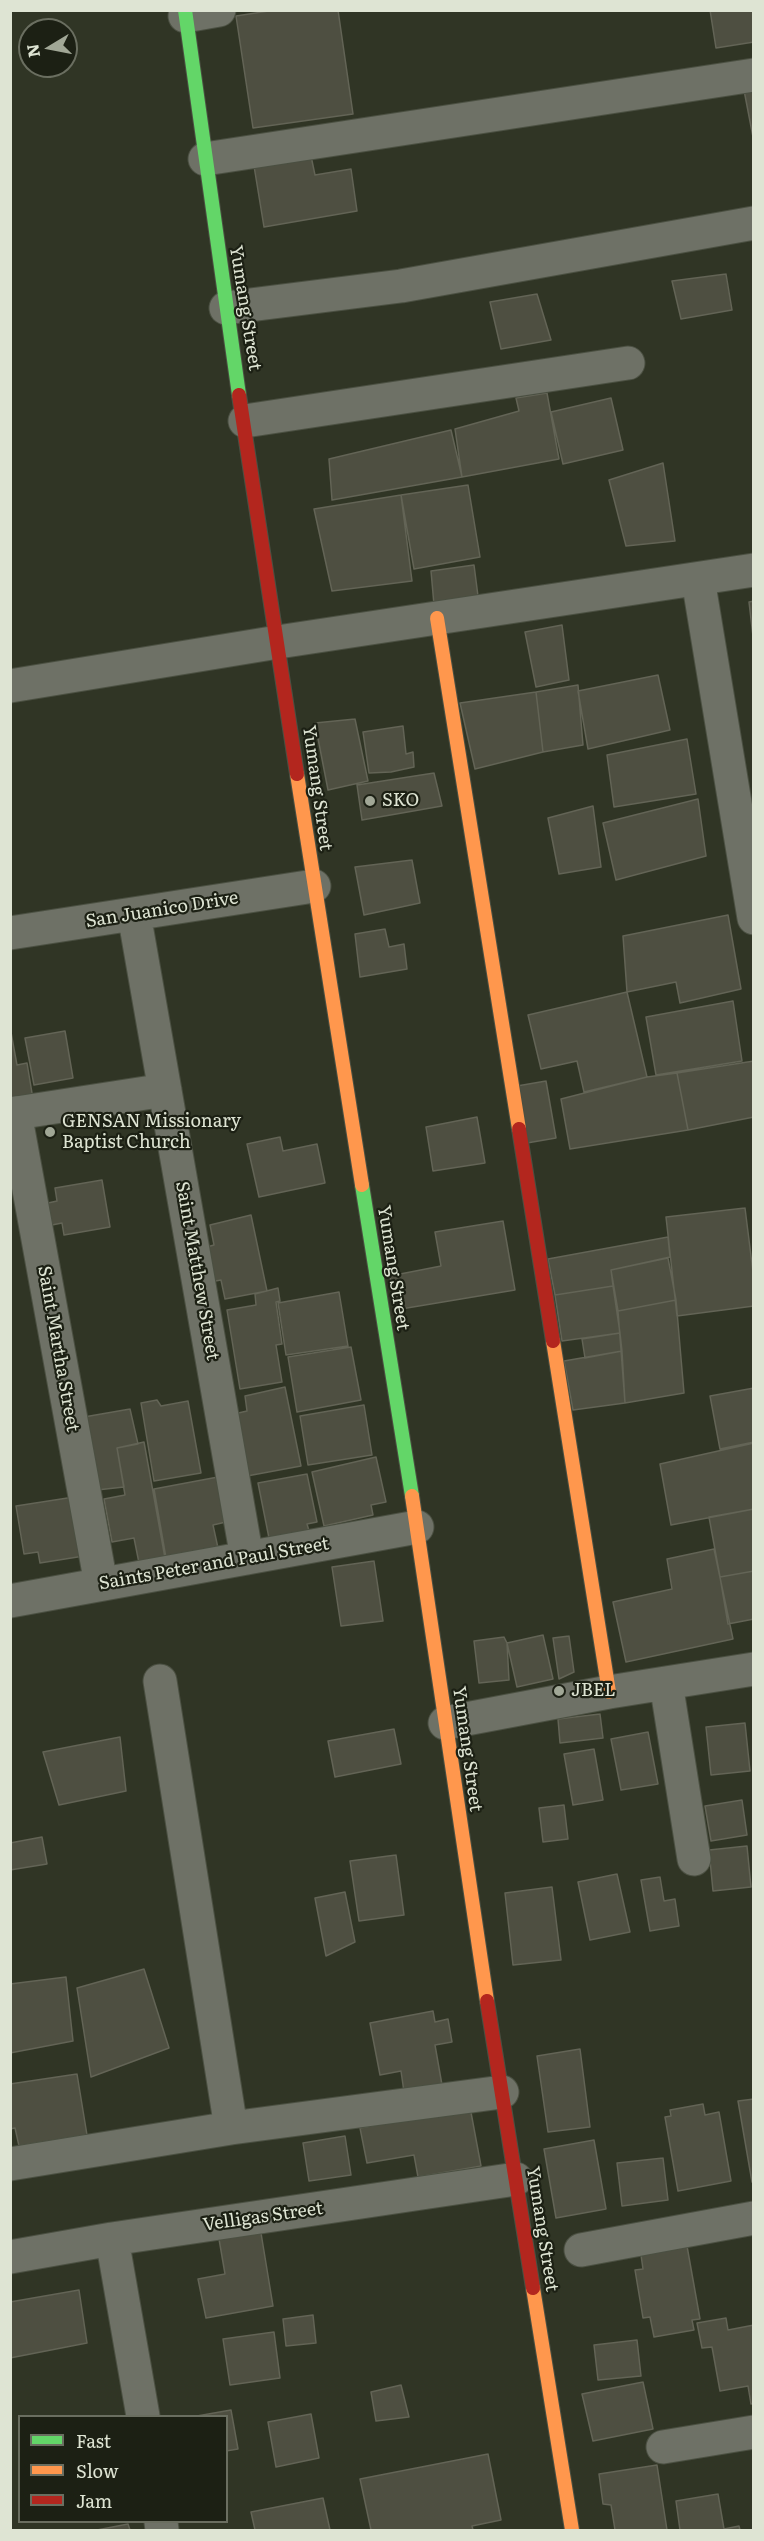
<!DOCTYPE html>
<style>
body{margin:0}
#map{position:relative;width:764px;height:2541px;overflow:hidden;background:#303525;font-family:Literata,serif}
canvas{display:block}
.frame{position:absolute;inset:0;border:12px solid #dee4d3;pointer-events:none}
.legend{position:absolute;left:18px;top:2415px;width:210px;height:108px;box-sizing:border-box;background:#1c2014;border:2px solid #6a6e60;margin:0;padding:8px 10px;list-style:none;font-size:18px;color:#dee4d3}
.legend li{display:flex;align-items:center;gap:12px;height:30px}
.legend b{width:30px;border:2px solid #6a6e60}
.north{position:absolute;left:18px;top:18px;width:60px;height:60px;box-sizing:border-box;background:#1c2014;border:2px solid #6a6e60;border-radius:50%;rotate:260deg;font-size:16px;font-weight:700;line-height:24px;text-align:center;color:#dee4d3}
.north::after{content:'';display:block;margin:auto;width:21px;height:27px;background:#a1a796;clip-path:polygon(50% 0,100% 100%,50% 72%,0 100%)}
</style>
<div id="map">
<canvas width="764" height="2541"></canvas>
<div class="frame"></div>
<ul class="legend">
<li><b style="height:8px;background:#63d668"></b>Fast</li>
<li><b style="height:8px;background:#ff974d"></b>Slow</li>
<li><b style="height:8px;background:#b3261e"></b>Jam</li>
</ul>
<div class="north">N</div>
</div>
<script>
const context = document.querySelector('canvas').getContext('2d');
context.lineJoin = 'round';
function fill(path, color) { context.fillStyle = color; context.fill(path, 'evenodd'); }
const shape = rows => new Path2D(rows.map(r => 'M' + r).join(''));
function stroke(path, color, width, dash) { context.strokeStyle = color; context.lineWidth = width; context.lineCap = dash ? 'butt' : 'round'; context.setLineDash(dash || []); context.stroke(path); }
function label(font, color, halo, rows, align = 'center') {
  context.font = font + ' Literata,serif'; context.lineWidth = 4.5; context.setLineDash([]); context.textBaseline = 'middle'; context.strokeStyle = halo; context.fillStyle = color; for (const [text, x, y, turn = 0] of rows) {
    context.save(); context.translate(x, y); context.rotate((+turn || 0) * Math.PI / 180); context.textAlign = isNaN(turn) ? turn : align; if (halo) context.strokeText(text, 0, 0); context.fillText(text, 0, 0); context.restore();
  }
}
const building = shape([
 [275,10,338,10,353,114,253,128,236,16,275,10],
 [710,10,754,10,754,42,716,48,710,10],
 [754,83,753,137,743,85,754,83],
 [311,156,315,175,351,169,357,211,264,227,254,166,311,156],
 [726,274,732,310,681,319,672,281,726,274],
 [537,294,551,340,501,349,490,302,537,294],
 [547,393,559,459,462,477,455,429,519,411,516,398,547,393],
 [611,398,623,450,563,464,551,412,611,398],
 [451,430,462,477,332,500,329,459,451,430],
 [663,463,675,541,626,546,609,480,663,463],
 [468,485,480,557,414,569,401,495,468,485],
 [401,495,412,581,332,591,314,509,401,495],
 [474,565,478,596,434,605,431,571,474,565],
 [754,601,754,645,749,602,754,601],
 [562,625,569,680,536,687,525,632,562,625],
 [658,675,670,730,588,749,578,691,658,675],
 [578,685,583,745,543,752,536,692,578,685],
 [536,692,543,752,475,769,460,703,536,692],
 [355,719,368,781,328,790,315,723,355,719],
 [403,726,406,754,413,752,414,767,391,772,369,773,363,732,403,726],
 [687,739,696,794,614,807,607,755,687,739],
 [434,773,442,806,362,820,357,785,434,773],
 [698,799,706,856,616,880,603,823,698,799],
 [593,806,601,867,559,874,548,818,593,806],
 [412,860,420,903,364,915,355,867,412,860],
 [728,915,741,989,680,1003,676,982,627,992,623,936,728,915],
 [385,929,389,947,404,944,407,969,360,977,355,934,385,929],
 [627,992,647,1077,584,1092,577,1061,541,1069,528,1015,627,992],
 [733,1001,742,1061,656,1075,646,1017,733,1001],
 [10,1027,17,1065,27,1063,33,1099,10,1103,10,1027],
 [65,1031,73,1078,34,1085,25,1038,65,1031],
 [754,1061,754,1117,688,1130,677,1073,754,1061],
 [677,1073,688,1130,570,1149,561,1099,647,1077,677,1073],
 [546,1081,556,1138,527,1143,517,1086,546,1081],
 [477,1117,485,1163,433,1171,426,1127,477,1117],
 [280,1137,283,1151,317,1144,325,1183,259,1197,247,1144,280,1137],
 [102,1180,110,1227,64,1235,62,1223,52,1225,48,1203,57,1201,55,1188,102,1180],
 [745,1208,754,1280,754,1306,677,1316,666,1217,745,1208],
 [251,1215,267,1291,225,1299,221,1280,210,1282,203,1248,214,1245,210,1225,251,1215],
 [503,1221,515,1290,395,1310,390,1276,441,1266,435,1232,503,1221],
 [668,1237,670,1257,611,1270,613,1286,555,1295,548,1259,668,1237],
 [668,1258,676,1300,618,1311,611,1270,668,1258],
 [613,1286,620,1333,562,1341,555,1295,613,1286],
 [278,1288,280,1301,276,1302,282,1344,276,1345,282,1382,240,1389,227,1310,256,1305,255,1294,278,1288],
 [339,1292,348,1346,286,1355,278,1303,339,1292],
 [676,1300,684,1393,625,1403,618,1311,676,1300],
 [620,1333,622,1351,585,1358,582,1339,620,1333],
 [351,1347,361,1400,297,1412,288,1357,351,1347],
 [622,1351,625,1403,573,1410,564,1361,622,1351],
 [285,1387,301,1466,247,1476,234,1414,247,1411,245,1396,285,1387],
 [754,1388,754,1442,720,1449,710,1396,754,1388],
 [157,1400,161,1406,188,1401,201,1473,154,1481,141,1403,157,1400],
 [364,1405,372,1455,308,1465,300,1416,364,1405],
 [130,1409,138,1444,117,1448,124,1487,97,1490,84,1417,130,1409],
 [144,1442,165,1558,139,1563,134,1538,112,1542,104,1499,125,1495,117,1448,144,1442],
 [754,1443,754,1509,671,1525,660,1464,754,1443],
 [376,1457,386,1502,371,1505,373,1515,324,1526,312,1472,376,1457],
 [307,1474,317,1522,307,1524,310,1534,270,1543,258,1483,307,1474],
 [218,1477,226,1522,213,1525,218,1548,166,1558,154,1489,218,1477],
 [74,1497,84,1556,40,1563,38,1552,24,1554,16,1506,74,1497],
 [754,1509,754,1571,720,1577,709,1517,754,1509],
 [714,1549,733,1639,626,1662,613,1602,672,1589,667,1559,714,1549],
 [374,1561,383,1621,341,1626,332,1567,374,1561],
 [754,1571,754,1619,728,1624,720,1577,754,1571],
 [543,1635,553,1679,517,1687,507,1643,543,1635],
 [569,1636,574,1672,559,1679,553,1638,569,1636],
 [504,1637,507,1643,509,1680,479,1683,474,1641,504,1637],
 [600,1714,603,1738,560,1743,558,1719,600,1714],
 [745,1723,750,1771,711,1775,706,1727,745,1723],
 [394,1729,401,1764,335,1777,328,1741,394,1729],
 [648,1732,658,1784,621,1790,611,1739,648,1732],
 [120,1737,126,1791,59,1805,43,1752,120,1737],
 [594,1749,603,1800,573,1805,564,1754,594,1749],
 [742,1800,747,1835,711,1841,705,1806,742,1800],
 [564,1805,568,1839,543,1842,539,1808,564,1805],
 [42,1837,47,1864,10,1870,10,1843,42,1837],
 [747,1846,751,1887,713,1891,709,1850,747,1846],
 [396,1855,404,1915,359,1921,350,1861,396,1855],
 [617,1874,630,1932,590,1940,578,1882,617,1874],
 [660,1877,664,1901,675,1899,679,1926,650,1931,641,1880,660,1877],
 [552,1887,561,1960,513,1965,505,1893,552,1887],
 [345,1892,355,1942,326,1956,315,1898,345,1892],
 [144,1969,169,2048,91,2077,77,1988,144,1969],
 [66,1977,73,2041,10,2053,10,1984,66,1977],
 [433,2011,435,2022,448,2019,452,2042,435,2045,442,2085,404,2092,401,2071,380,2075,370,2023,433,2011],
 [580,2049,590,2127,548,2132,537,2056,580,2049],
 [77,2074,87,2135,19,2146,15,2128,10,2129,10,2084,77,2074],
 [754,2099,754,2182,752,2182,738,2101,754,2099],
 [703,2104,705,2115,719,2112,731,2181,678,2191,665,2117,671,2116,670,2110,703,2104],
 [470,2107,481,2166,418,2177,414,2155,367,2163,360,2128,470,2107],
 [345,2136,351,2175,309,2181,303,2143,345,2136],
 [594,2140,606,2209,556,2218,544,2149,594,2140],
 [663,2158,668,2200,622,2206,617,2163,663,2158],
 [261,2233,273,2306,206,2318,198,2279,225,2274,219,2239,261,2233],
 [687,2246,700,2319,692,2320,694,2330,654,2337,650,2317,643,2318,635,2270,643,2269,641,2255,687,2246],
 [79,2290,87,2343,10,2358,10,2302,79,2290],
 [313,2315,316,2343,286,2346,283,2319,313,2315],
 [726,2318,728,2330,754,2325,754,2403,751,2404,748,2386,720,2391,712,2347,702,2348,697,2323,726,2318],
 [274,2332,280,2378,230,2385,223,2339,274,2332],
 [637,2340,641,2376,598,2380,594,2345,637,2340],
 [643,2382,653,2429,593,2441,582,2394,643,2382],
 [401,2385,409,2417,376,2421,371,2392,401,2385],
 [231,2410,238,2449,226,2451,226,2416,197,2416,231,2410],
 [311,2414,319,2458,276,2467,268,2422,311,2414],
 [488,2454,501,2520,472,2526,473,2530,371,2530,360,2479,488,2454],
 [657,2465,667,2530,615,2530,611,2505,603,2504,599,2474,657,2465],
 [718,2494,724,2529,739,2526,740,2530,680,2530,676,2501,718,2494],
 [323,2498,330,2530,255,2530,251,2512,323,2498],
 [128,2524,130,2530,97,2530,128,2524]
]);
fill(building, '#4e4f41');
stroke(building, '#636456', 1.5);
const street = shape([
 [185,16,219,10],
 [205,159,754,75],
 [226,308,401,286,754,223],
 [245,421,628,363],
 [698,579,754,918],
 [10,686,278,642,754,570],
 [134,914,247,1558],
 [10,933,314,886],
 [15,1113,101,1584],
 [10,1114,165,1090],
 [10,1601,417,1527],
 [160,1681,231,2128],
 [666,1683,694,1859],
 [445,1723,609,1692,754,1669],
 [10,2164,231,2128,502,2092],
 [112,2239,143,2416],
 [581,2250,754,2218],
 [10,2257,112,2239,516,2179],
 [663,2447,754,2432],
 [161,2522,162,2530]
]);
const fast = shape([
 [185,10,239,395],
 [362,1185,412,1496]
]);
const slow = shape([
 [437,618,519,1129],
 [297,774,362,1185],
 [553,1341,609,1692],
 [412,1496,487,2001],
 [533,2288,572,2530]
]);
const jam = shape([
 [239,395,297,774],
 [519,1129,553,1341],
 [487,2001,533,2288]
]);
stroke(street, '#4b5042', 35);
stroke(fast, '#4b5042', 16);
stroke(slow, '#4b5042', 16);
stroke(jam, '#4b5042', 16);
stroke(street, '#6e7166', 33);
stroke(fast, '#63d668', 14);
stroke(slow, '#ff974d', 14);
stroke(jam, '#b3261e', 14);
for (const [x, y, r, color] of [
 [370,801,6,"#a1a796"],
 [50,1132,6,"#a1a796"],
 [559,1691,6,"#a1a796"]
]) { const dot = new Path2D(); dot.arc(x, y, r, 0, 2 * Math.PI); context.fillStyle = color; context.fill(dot); stroke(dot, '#1c2014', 2); }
label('18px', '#dee4d3', '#1c2014', [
 ["Yumang Street",245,308,81],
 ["Yumang Street",317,788,82],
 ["San Juanico Drive",162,910,-9],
 ["Yumang Street",393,1268,81],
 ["Saint Matthew Street",197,1271,80],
 ["Saint Martha Street",58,1349,80],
 ["Saints Peter and Paul Street",214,1564,-10],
 ["Yumang Street",467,1749,82],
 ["Velligas Street",263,2217,-8],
 ["Yumang Street",542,2229,81]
]);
label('18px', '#dee4d3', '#1c2014', [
 ["SKO",382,801],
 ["GENSAN Missionary",62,1122],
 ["Baptist Church",62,1143],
 ["JBEL",571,1691]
], 'left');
</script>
